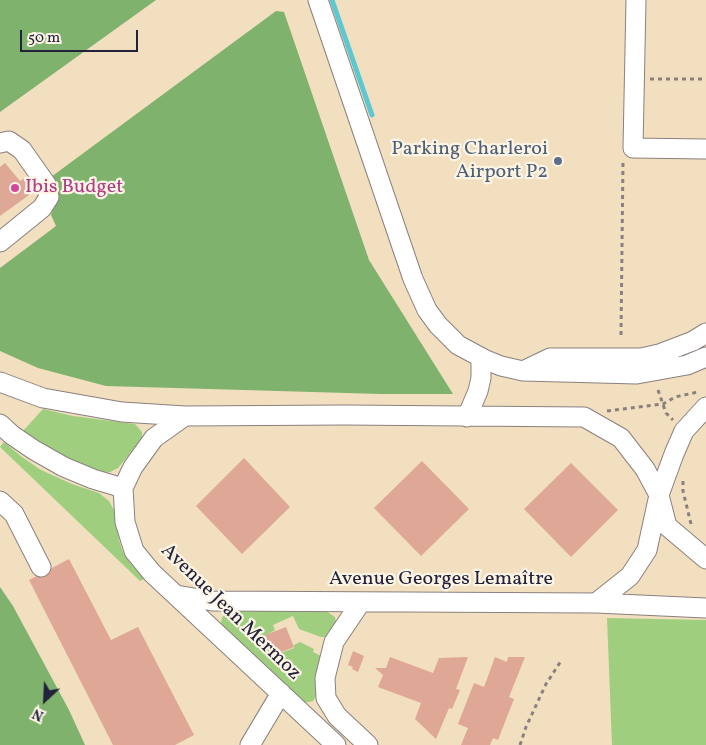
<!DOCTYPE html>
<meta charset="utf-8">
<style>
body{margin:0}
#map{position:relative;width:706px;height:745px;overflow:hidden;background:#f2dfc0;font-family:Vollkorn,serif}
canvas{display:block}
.north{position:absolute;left:20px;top:675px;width:50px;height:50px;-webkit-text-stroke:4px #fcf5e5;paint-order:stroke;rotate:205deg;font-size:14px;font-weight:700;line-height:20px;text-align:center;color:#22223b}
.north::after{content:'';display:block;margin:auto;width:18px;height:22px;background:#22223b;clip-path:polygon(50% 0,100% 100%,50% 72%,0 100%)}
.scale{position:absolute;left:20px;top:30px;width:118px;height:22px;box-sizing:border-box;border:2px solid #22223b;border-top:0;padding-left:6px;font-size:15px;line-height:18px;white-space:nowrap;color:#22223b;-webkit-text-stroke:4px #fcf5e5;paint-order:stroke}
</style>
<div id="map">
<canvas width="706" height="745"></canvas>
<div class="north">N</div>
<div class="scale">50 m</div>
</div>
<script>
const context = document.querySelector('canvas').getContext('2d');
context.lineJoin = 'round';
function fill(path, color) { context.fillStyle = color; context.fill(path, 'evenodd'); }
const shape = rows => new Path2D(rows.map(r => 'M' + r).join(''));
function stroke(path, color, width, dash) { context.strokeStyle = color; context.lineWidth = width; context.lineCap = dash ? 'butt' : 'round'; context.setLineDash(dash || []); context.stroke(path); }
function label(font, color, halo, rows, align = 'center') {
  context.font = font + ' Vollkorn,serif'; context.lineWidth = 4.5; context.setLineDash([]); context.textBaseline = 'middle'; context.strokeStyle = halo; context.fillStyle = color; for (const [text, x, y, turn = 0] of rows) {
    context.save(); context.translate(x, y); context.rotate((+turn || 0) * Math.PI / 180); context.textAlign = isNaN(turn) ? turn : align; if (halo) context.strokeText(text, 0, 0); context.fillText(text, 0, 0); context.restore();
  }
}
fill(shape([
 [43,409,73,416,135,424,142,432,142,438,118,468,110,472,102,473,85,469,22,432],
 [4,442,22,457,41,470,72,484,99,493,109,501,114,510,119,540,123,552,130,563,144,579,140,581,0,447],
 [231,610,326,611,335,617,336,622,329,637,321,637,299,629,293,616,273,625,275,630,263,637,272,656,294,648,294,645,300,642,314,649,313,652,321,656,317,695,313,701,304,703,224,630,221,623,222,618,226,612],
 [607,618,706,620,706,745,612,745]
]), '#9fcf7e');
fill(shape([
 [0,0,156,0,0,112],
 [276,11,284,12,369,260,453,394,381,394,106,386,38,368,0,351,0,268,56,226,51,215,58,197,59,189,51,177],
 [0,587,13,606,69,710,85,745,0,745]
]), '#7fb26d');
stroke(shape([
 [332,0,372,115]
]), '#5bc8d2', 5);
fill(shape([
 [5,163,20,181,25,178,31,187,28,190,29,195,0,216,0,167],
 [244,458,290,507,242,554,196,506],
 [422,461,469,509,421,556,374,508],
 [571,463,618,510,571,557,524,509],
 [69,559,111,640,138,627,194,735,175,745,113,745,29,580],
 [286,627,294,647,274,655,265,635],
 [353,651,364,656,358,672,352,669,353,667,348,665],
 [390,657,433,673,439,658,468,657,456,689,460,690,452,709,449,708,436,739,415,719,421,703,378,687,383,675,375,668,386,668],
 [495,657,507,662,508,657,525,657,509,697,514,699,498,740,493,738,490,745,461,745,468,728,458,724,474,683,484,687]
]), '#dea796');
const minor = shape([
 [318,0,413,279,427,310,438,325,458,345,486,360,501,366,523,371,637,374,687,365,706,357],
 [636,0,633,148,706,149],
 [0,143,9,141,22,150,46,184,49,197,42,208,0,242],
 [525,370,550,358,641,358,659,354,693,341,706,333],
 [0,382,43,398,122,412,185,416,345,415,584,417,621,438,645,469,659,495,667,526,706,559],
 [185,416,154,438,133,467,123,488,125,522,134,551,152,573,336,745],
 [467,417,478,391,481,378,481,358],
 [0,424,12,435,34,450,64,467,93,479,123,488],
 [0,501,14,514,41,567],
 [176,595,212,601,596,603,706,608],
 [361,602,334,642,325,678,326,698,337,716,368,745],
 [596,603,630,576,647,550,659,495,674,454,684,431,706,407],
 [250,745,281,693]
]);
stroke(minor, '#8a807e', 21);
stroke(shape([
 [650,79,706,79],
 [621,335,623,160],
 [658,390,666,413,673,420],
 [607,411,663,404,675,397,698,392],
 [683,481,683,491,691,524],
 [520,745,526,727,546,684,561,661]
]), '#8a807e', 3, [4, 4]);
stroke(minor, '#fff', 19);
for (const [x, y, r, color] of [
 [558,161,5,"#5c6f8a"],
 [15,188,5,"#d1479c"]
]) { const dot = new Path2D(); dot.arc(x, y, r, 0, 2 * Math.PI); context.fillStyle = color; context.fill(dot); stroke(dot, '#fcf5e5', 2); }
label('20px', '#4e5e75', '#fcf5e5', [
 ["Parking Charleroi",548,150],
 ["Airport P2",548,173]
], 'right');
label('20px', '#b23c85', '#fcf5e5', [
 ["Ibis Budget",25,188]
], 'left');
label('20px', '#22223b', '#fcf5e5', [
 ["Avenue Georges Lemaître",441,580],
 ["Avenue Jean Mermoz",230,613,44]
]);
</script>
